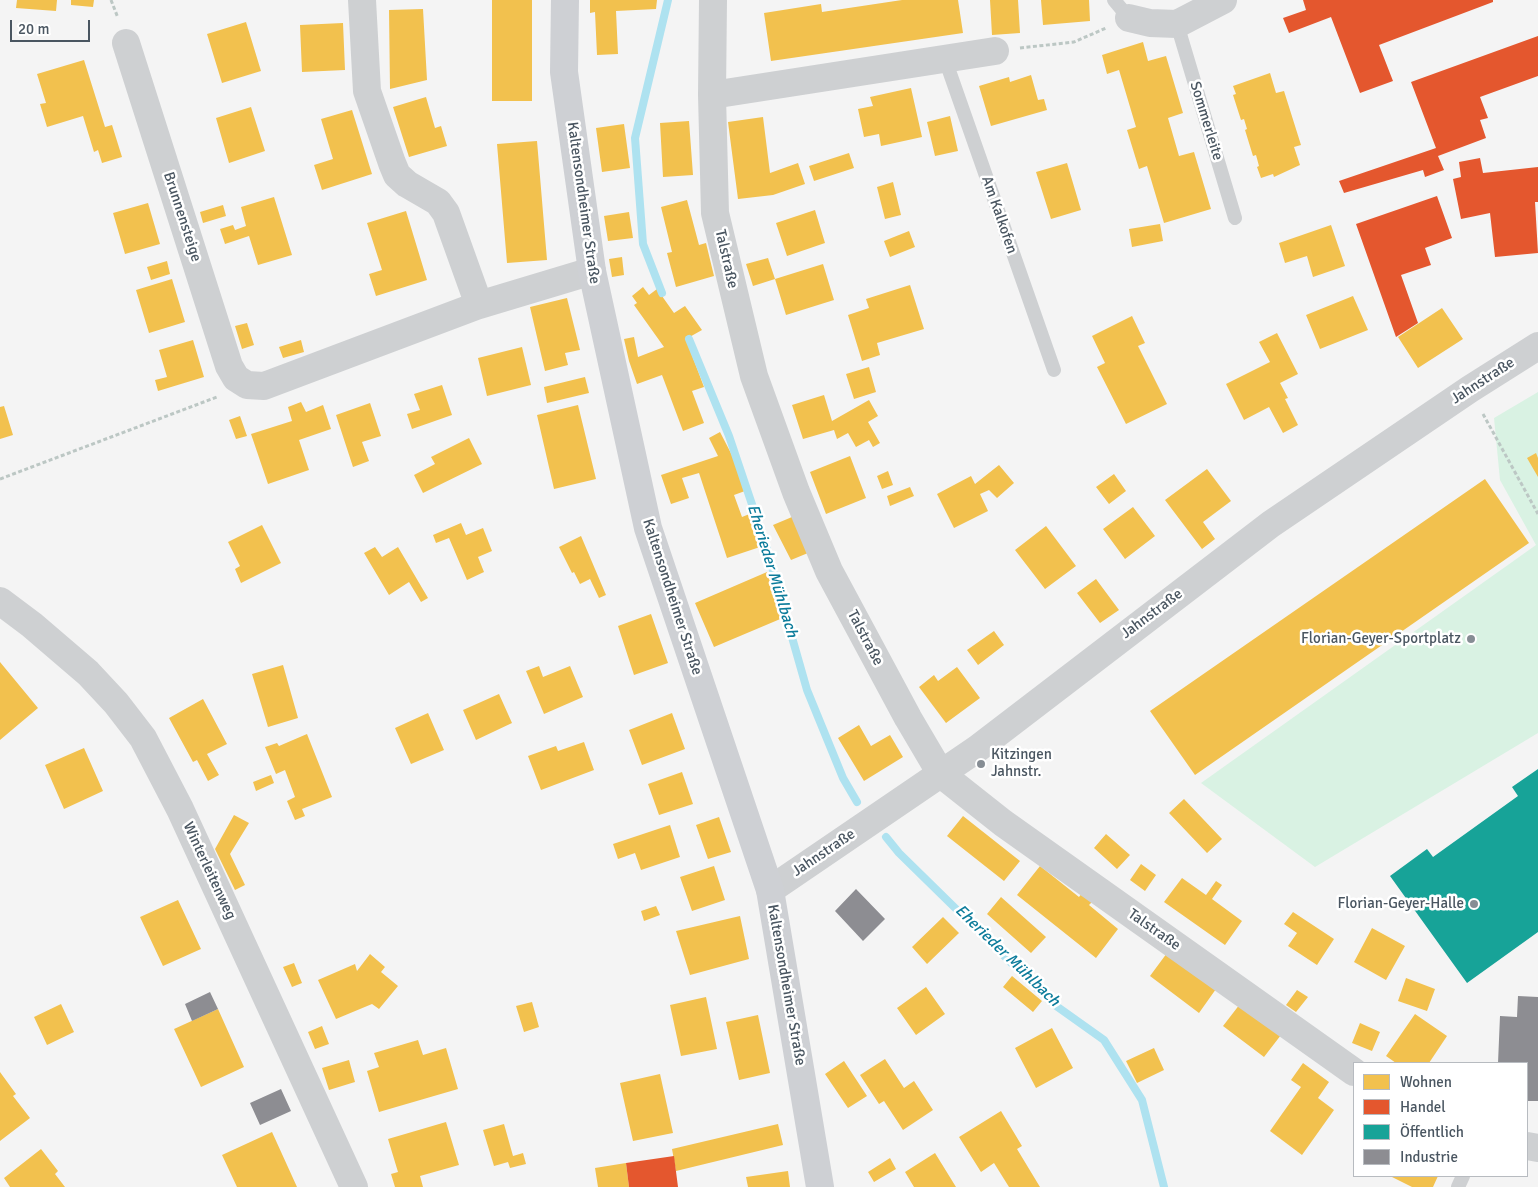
<!DOCTYPE html>
<meta charset="utf-8">
<style>
body{margin:0}
#map{position:relative;width:1538px;height:1187px;overflow:hidden;background:#f4f4f4;font-family:Signika,sans-serif}
canvas{display:block}
.legend{position:absolute;left:1353px;top:1062px;width:175px;height:115px;box-sizing:border-box;background:#fff;border:1px solid #b7bbc0;margin:0;padding:6px 9px;list-style:none;font-size:15px;color:#4a5661}
.legend li{display:flex;align-items:center;gap:10px;height:25px}
.legend b{width:25px;border:1px solid #b7bbc0}
.scale{position:absolute;left:10px;top:20px;width:80px;height:22px;box-sizing:border-box;border:2px solid #4a5661;border-top:0;padding-left:6px;font-size:15px;line-height:18px;white-space:nowrap;color:#4a5661;-webkit-text-stroke:4px #fff;paint-order:stroke}
</style>
<div id="map">
<canvas width="1538" height="1187"></canvas>
<ul class="legend">
<li><b style="height:14px;background:#f2c14e"></b>Wohnen</li>
<li><b style="height:14px;background:#e4572e"></b>Handel</li>
<li><b style="height:14px;background:#17a398"></b>Öffentlich</li>
<li><b style="height:14px;background:#8d8d92"></b>Industrie</li>
</ul>
<div class="scale">20 m</div>
</div>
<script>
const context = document.querySelector('canvas').getContext('2d');
context.lineJoin = 'round';
function fill(path, color) { context.fillStyle = color; context.fill(path, 'evenodd'); }
const shape = rows => new Path2D(rows.map(r => 'M' + r).join(''));
function stroke(path, color, width, dash) { context.strokeStyle = color; context.lineWidth = width; context.lineCap = dash ? 'butt' : 'round'; context.setLineDash(dash || []); context.stroke(path); }
function label(font, color, halo, rows, align = 'center') {
  context.font = font + ' Signika,sans-serif'; context.lineWidth = 5; context.setLineDash([]); context.textBaseline = 'middle'; context.strokeStyle = halo; context.fillStyle = color; for (const [text, x, y, turn = 0] of rows) {
    context.save(); context.translate(x, y); context.rotate((+turn || 0) * Math.PI / 180); context.textAlign = isNaN(turn) ? turn : align; if (halo) context.strokeText(text, 0, 0); context.fillText(text, 0, 0); context.restore();
  }
}
fill(shape([
 [1538,392,1538,733,1315,867,1201,783,1536,545,1500,480,1494,418]
]), '#d9f2e3');
fill(shape([
 [17,0,57,0,56,11,16,8],
 [71,0,94,0,93,7,71,5],
 [492,0,532,0,532,101,492,101],
 [590,0,657,0,656,9,616,11,618,54,597,55,595,12,590,13],
 [902,0,958,0,963,33,771,61,764,13,821,4,822,12],
 [990,0,1018,0,1020,33,992,35],
 [1041,0,1089,0,1090,21,1043,25],
 [423,9,427,80,390,89,389,10],
 [246,22,261,71,222,83,207,34],
 [343,23,345,70,302,72,300,25],
 [1143,42,1148,61,1166,56,1183,113,1168,118,1179,156,1194,152,1211,209,1164,223,1147,166,1139,169,1127,130,1136,127,1119,70,1107,74,1102,55],
 [84,60,105,127,112,125,122,157,102,163,98,150,94,152,83,116,47,127,40,104,46,103,37,74],
 [1270,73,1276,93,1284,91,1301,145,1294,147,1300,165,1274,177,1273,174,1261,178,1257,167,1259,166,1256,155,1253,156,1245,130,1247,129,1244,119,1241,120,1233,95,1236,94,1233,86],
 [1031,75,1038,100,1044,99,1047,110,991,126,979,86,1009,77,1010,82],
 [911,88,922,137,881,146,879,134,864,137,858,109,873,106,870,97],
 [426,97,435,128,441,126,447,146,409,157,393,107],
 [251,107,265,151,229,163,216,118],
 [352,110,372,174,322,190,314,165,333,159,321,119],
 [950,116,958,151,935,156,927,122],
 [763,117,770,173,798,163,805,184,773,195,738,199,728,122],
 [689,121,693,175,663,177,660,123],
 [624,124,630,168,602,172,596,128],
 [537,141,547,260,507,263,497,144],
 [849,153,854,168,814,181,809,166],
 [1067,163,1081,210,1051,219,1036,172],
 [893,182,901,215,885,219,877,187],
 [274,197,292,255,258,265,249,236,225,244,220,229,233,225,235,230,246,226,241,207],
 [687,200,699,245,706,243,714,276,676,287,667,253,672,252,661,207],
 [148,203,160,244,125,254,113,213],
 [223,205,226,216,203,223,200,212],
 [815,210,825,243,787,256,776,223],
 [406,211,427,280,376,296,369,274,382,270,367,223],
 [629,212,633,238,608,241,604,216],
 [1160,224,1163,241,1132,247,1129,229],
 [1331,225,1345,266,1313,277,1307,256,1285,263,1279,243],
 [909,231,915,247,890,257,884,241],
 [622,257,624,275,612,277,609,259],
 [768,258,775,279,753,286,746,264],
 [167,261,170,274,151,280,147,267],
 [823,264,834,300,786,315,775,279],
 [172,279,185,322,149,333,136,290],
 [910,285,924,329,877,343,880,355,862,361,848,315,869,308,866,299],
 [643,287,649,295,657,289,674,313,685,306,702,330,686,339,704,387,692,391,704,423,683,431,662,375,637,384,629,361,624,339,634,337,638,357,664,347,634,305,637,303,632,296],
 [1353,296,1368,330,1320,349,1306,315],
 [567,298,580,350,565,353,568,365,545,371,530,307],
 [1442,308,1463,339,1418,368,1398,337],
 [1132,316,1145,343,1138,346,1167,404,1126,424,1097,367,1105,363,1092,336],
 [247,323,254,345,242,349,235,326],
 [1277,333,1298,374,1280,383,1288,398,1285,399,1298,425,1283,433,1269,407,1244,420,1226,384,1270,362,1259,342],
 [193,340,204,377,158,391,155,380,167,377,159,350],
 [301,340,304,352,283,358,279,347],
 [522,347,531,385,487,396,478,358],
 [869,367,876,392,854,399,846,374],
 [585,377,589,393,547,403,544,387],
 [442,385,452,415,412,429,407,414,420,410,414,394],
 [824,395,832,421,869,400,878,416,868,422,880,443,873,447,869,440,856,447,848,433,837,439,834,430,803,439,792,405],
 [301,402,306,412,323,405,331,429,299,440,309,470,268,484,251,434,292,421,288,407],
 [370,403,381,436,362,442,369,461,353,467,336,415],
 [578,405,596,479,554,489,537,415],
 [4,406,13,435,0,439,0,407],
 [240,416,247,436,236,439,229,420],
 [720,432,735,461,745,491,734,495,742,517,752,513,763,546,727,558,699,473,682,478,689,498,671,504,661,475,718,456,709,438],
 [469,438,482,464,423,493,414,475,435,464,431,457],
 [1536,453,1538,458,1538,477,1527,458],
 [850,456,866,498,826,514,810,472],
 [999,465,1014,483,997,498,989,490,980,494,988,511,954,528,937,494,971,476,975,484],
 [1207,469,1231,501,1203,522,1215,539,1202,549,1165,500],
 [888,471,893,485,882,489,877,476],
 [1114,474,1126,491,1109,504,1096,487],
 [1485,479,1529,543,1195,775,1150,711],
 [910,487,914,496,890,506,887,496],
 [1133,507,1155,536,1125,559,1103,529],
 [792,517,808,553,791,560,773,525],
 [461,523,466,535,483,528,492,551,478,557,484,572,467,580,449,538,436,543,433,535],
 [262,525,281,563,241,583,235,569,240,566,228,542],
 [1046,526,1076,566,1045,589,1015,550],
 [581,536,606,595,599,598,590,579,580,584,574,572,572,573,559,547],
 [375,547,382,557,398,547,428,598,421,602,409,582,389,595,364,553],
 [767,572,785,617,714,647,695,603],
 [1096,579,1119,610,1100,623,1077,593],
 [651,614,668,663,634,675,618,626],
 [994,631,1004,645,978,665,967,650],
 [0,662,38,708,0,740],
 [283,665,298,718,268,727,252,674],
 [539,666,543,677,570,666,583,697,544,714,526,671],
 [957,667,980,698,946,723,919,687,934,675,938,681],
 [499,694,512,723,476,740,463,710],
 [203,699,227,744,207,754,219,775,208,781,197,760,193,762,169,718],
 [428,713,444,750,411,764,395,728],
 [672,713,685,749,642,765,629,730],
 [859,725,871,746,890,735,903,757,864,781,838,738],
 [307,734,332,797,302,809,305,816,295,820,287,801,295,797,285,770,276,774,265,747,277,743,279,746],
 [584,742,594,770,541,790,528,756,556,746,558,751],
 [84,748,103,791,64,809,45,765],
 [682,772,693,804,659,815,648,784],
 [271,775,274,783,256,791,253,782],
 [1184,799,1222,839,1207,853,1169,813],
 [234,815,249,823,230,854,245,885,235,890,215,849],
 [963,816,1020,861,1004,881,947,836],
 [719,817,731,852,708,859,696,825],
 [670,825,680,857,641,870,635,853,618,859,613,844],
 [1106,834,1130,855,1117,869,1094,848],
 [1141,864,1156,875,1145,891,1130,880],
 [714,866,725,900,692,911,680,877],
 [1040,866,1079,897,1082,893,1093,901,1089,905,1118,929,1096,958,1017,895],
 [1182,878,1206,895,1216,881,1222,885,1212,899,1242,921,1225,945,1164,902],
 [1001,897,1046,937,1031,953,987,914],
 [178,900,201,949,163,966,140,917],
 [656,906,660,915,644,921,641,911],
 [1293,912,1334,939,1317,965,1288,946,1297,933,1284,924],
 [740,916,749,959,690,975,676,931],
 [943,917,959,933,927,964,912,947],
 [1372,928,1405,946,1386,980,1354,962],
 [1167,953,1216,989,1199,1013,1150,976],
 [370,954,385,967,381,972,398,986,379,1009,372,1004,336,1019,318,980,355,964,357,971],
 [294,963,302,983,292,987,283,967],
 [1012,976,1042,1001,1033,1012,1003,987],
 [1406,978,1435,989,1427,1011,1398,1001],
 [926,987,945,1014,916,1035,897,1008],
 [1297,990,1308,997,1296,1012,1286,1005],
 [706,997,717,1049,681,1056,670,1005],
 [532,1002,539,1027,524,1032,516,1006],
 [61,1004,74,1032,47,1045,34,1017],
 [1240,1004,1281,1035,1264,1057,1223,1026],
 [218,1009,244,1067,201,1087,174,1029],
 [1415,1014,1447,1036,1429,1063,1396,1063,1386,1056],
 [758,1015,770,1073,739,1080,726,1022],
 [1360,1023,1380,1032,1372,1051,1352,1043],
 [322,1026,329,1044,315,1049,308,1032],
 [1052,1028,1073,1068,1036,1088,1015,1048],
 [418,1040,423,1055,446,1048,458,1089,379,1112,367,1071,379,1067,374,1053],
 [1154,1048,1164,1070,1137,1083,1126,1061],
 [885,1059,904,1088,914,1081,933,1110,903,1130,884,1101,879,1104,860,1075],
 [349,1060,355,1082,329,1090,322,1068],
 [844,1061,867,1096,848,1108,825,1074],
 [1303,1063,1329,1082,1318,1098,1334,1110,1302,1155,1270,1131,1301,1087,1291,1080],
 [0,1072,16,1094,13,1096,30,1118,0,1141],
 [660,1074,673,1133,633,1141,620,1083],
 [1001,1111,1022,1146,1017,1149,1040,1187,1009,1187,994,1163,981,1172,959,1137],
 [446,1122,459,1165,420,1176,423,1187,395,1187,391,1174,398,1172,388,1139],
 [504,1124,513,1156,523,1153,526,1164,510,1168,508,1162,494,1166,483,1130],
 [778,1124,783,1145,676,1171,672,1149],
 [272,1132,297,1187,237,1187,222,1155],
 [41,1149,58,1171,55,1174,65,1187,10,1187,4,1178],
 [935,1153,956,1187,914,1187,905,1172],
 [890,1158,896,1169,874,1182,868,1172],
 [626,1163,629,1187,598,1187,595,1168],
 [788,1171,790,1187,748,1187,746,1177],
 [1390,1176,1438,1176,1433,1187,1412,1187]
]), '#f2c14e');
fill(shape([
 [1303,0,1493,0,1493,2,1379,45,1393,81,1360,93,1331,17,1289,33,1283,18,1306,10],
 [1538,36,1538,76,1480,97,1488,118,1480,120,1486,138,1438,156,1444,170,1425,177,1423,170,1344,193,1339,181,1436,148,1411,82],
 [1480,158,1483,173,1538,167,1538,202,1535,202,1538,253,1495,257,1490,213,1461,219,1453,179,1461,177,1459,162],
 [1437,196,1452,238,1425,248,1431,265,1401,275,1418,323,1396,337,1356,224],
 [674,1156,678,1187,629,1187,626,1163]
]), '#e4572e');
fill(shape([
 [1538,769,1538,932,1467,983,1390,876,1427,849,1433,857,1518,796,1512,787]
]), '#17a398');
fill(shape([
 [856,889,885,919,863,941,835,911],
 [210,992,218,1009,192,1021,185,1004],
 [1518,996,1538,997,1538,1101,1527,1101,1527,1063,1498,1063,1500,1016,1517,1017],
 [281,1089,291,1111,260,1125,250,1103]
]), '#8d8d92');
stroke(shape([
 [662,293,643,244,635,138,668,0],
 [689,339,729,436,766,546,807,690,843,778,857,802],
 [886,837,899,853,1052,1003,1104,1040,1142,1100,1164,1187]
]), '#aee2f0', 8);
stroke(shape([
 [111,0,118,18],
 [1020,48,1074,42,1106,28],
 [1483,414,1538,514],
 [0,479,217,397]
]), '#bcc7c4', 3, [4, 2.5]);
stroke(shape([
 [1114,0,1129,18],
 [1177,24,1235,218],
 [945,59,1054,370],
 [1458,1187,1463,1176]
]), '#ced0d2', 14);
stroke(shape([
 [362,0,367,91,392,163,397,175,407,184,438,202,446,213,479,305],
 [713,0,712,95,715,213,754,376,796,492,829,571,908,718,941,774,1003,823,1354,1072],
 [1129,18,1150,23,1177,24,1223,0],
 [126,43,229,366,236,378,247,385,264,386,479,305,592,271],
 [712,95,995,51],
 [0,601,32,625,88,673,116,703,143,738,180,809,354,1187],
 [770,890,977,749,1271,524,1470,389,1538,346],
 [1527,1146,1538,1148]
]), '#ced0d2', 28);
stroke(shape([
 [565,0,564,72,592,271,648,528,770,890,820,1187]
]), '#ced0d4', 28);
for (const [x, y, r, color] of [
 [1471,639,5,"#868d94"],
 [981,764,5,"#868d94"],
 [1474,904,5,"#868d94"]
]) { const dot = new Path2D(); dot.arc(x, y, r, 0, 2 * Math.PI); context.fillStyle = color; context.fill(dot); stroke(dot, '#fff', 2); }
label('15px', '#4a5661', '#fff', [
 ["Sommerleite",1206,121,73],
 ["Kaltensondheimer Straße",583,203,82],
 ["Am Kalkofen",999,215,71],
 ["Brunnensteige",182,217,72],
 ["Talstraße",726,259,77],
 ["Jahnstraße",1483,381,-33],
 ["Kaltensondheimer Straße",672,597,72],
 ["Jahnstraße",1152,614,-37],
 ["Talstraße",865,638,62],
 ["Jahnstraße",824,853,-34],
 ["Winterleitenweg",209,871,65],
 ["Talstraße",1154,930,35],
 ["Kaltensondheimer Straße",786,985,80]
]);
label('15px', '#4a5661', '#fff', [
 ["Florian-Geyer-Sportplatz",1461,639],
 ["Kitzingen",991,755,"left"],
 ["Jahnstr.",991,772,"left"],
 ["Florian-Geyer-Halle",1464,904]
], 'right');
label('italic 16px', '#0c7c9b', '#fff', [
 ["Eherieder Mühlbach",772,571,73],
 ["Eherieder Mühlbach",1007,956,44]
]);
</script>
